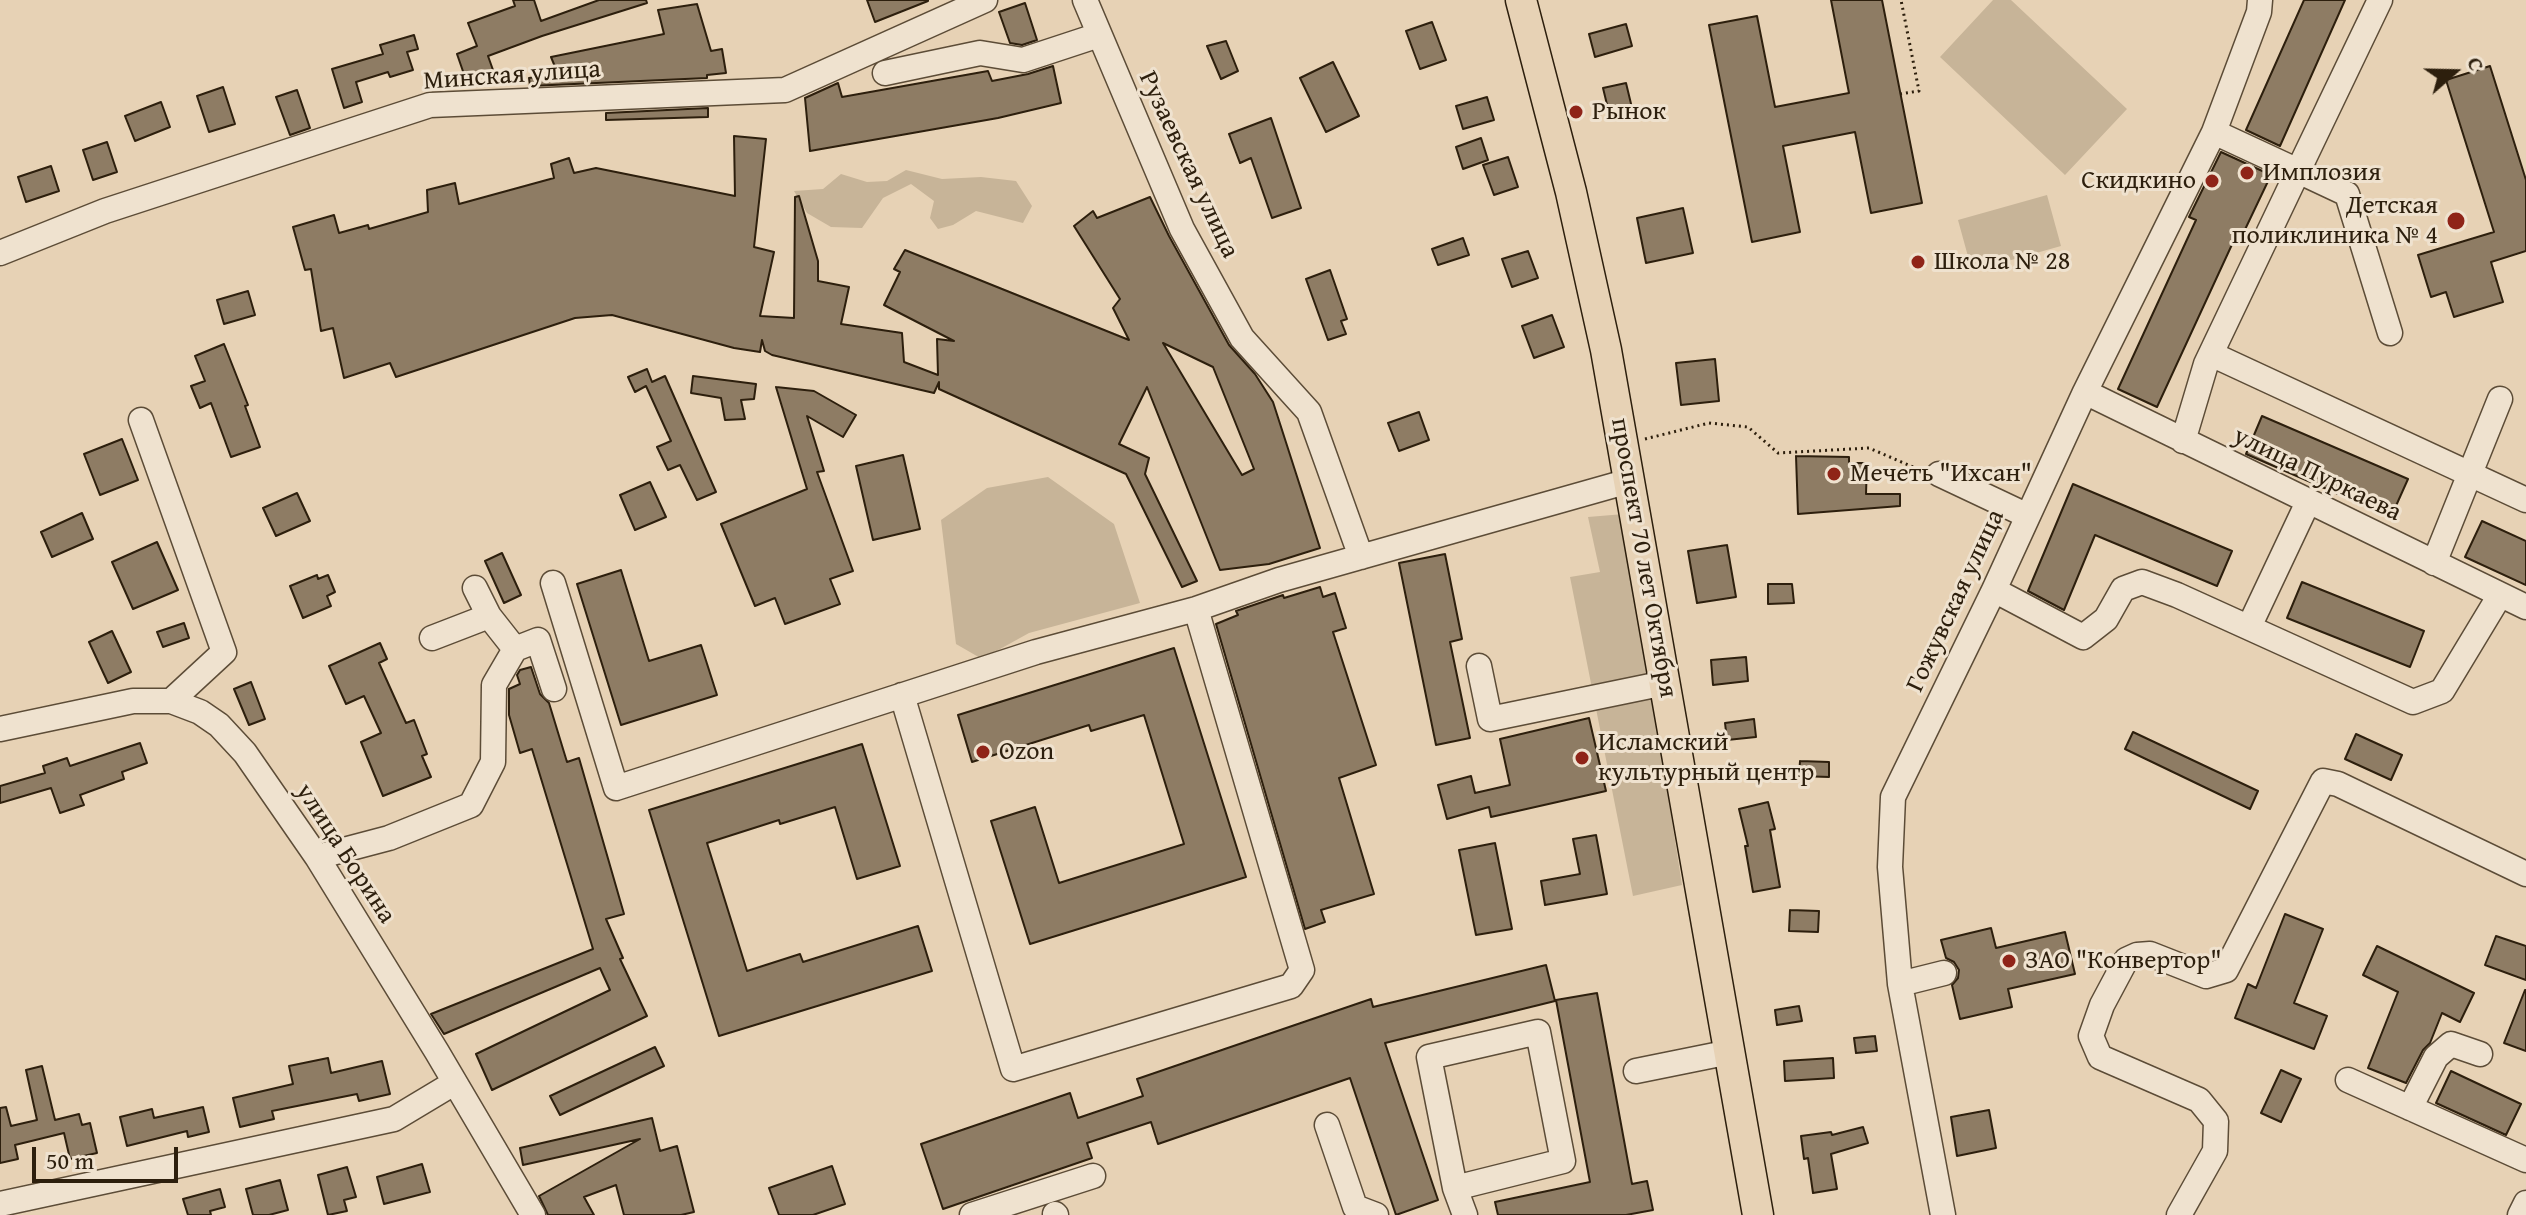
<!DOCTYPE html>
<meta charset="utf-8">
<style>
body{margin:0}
#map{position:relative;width:2526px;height:1215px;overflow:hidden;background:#e7d2b5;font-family:"Gentium Book Plus",serif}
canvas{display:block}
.north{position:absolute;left:2414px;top:32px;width:80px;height:80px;-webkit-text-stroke:6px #efe2cf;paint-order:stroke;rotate:70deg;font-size:22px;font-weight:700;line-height:32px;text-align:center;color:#2d1f0d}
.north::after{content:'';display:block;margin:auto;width:28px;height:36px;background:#2d1f0d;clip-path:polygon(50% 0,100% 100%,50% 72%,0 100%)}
.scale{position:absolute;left:32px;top:1147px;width:146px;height:36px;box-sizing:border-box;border:4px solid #2d1f0d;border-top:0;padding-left:10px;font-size:24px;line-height:28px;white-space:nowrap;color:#2d1f0d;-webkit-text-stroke:6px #efe2cf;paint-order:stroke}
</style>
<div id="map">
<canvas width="2526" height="1215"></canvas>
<div class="north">С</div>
<div class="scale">50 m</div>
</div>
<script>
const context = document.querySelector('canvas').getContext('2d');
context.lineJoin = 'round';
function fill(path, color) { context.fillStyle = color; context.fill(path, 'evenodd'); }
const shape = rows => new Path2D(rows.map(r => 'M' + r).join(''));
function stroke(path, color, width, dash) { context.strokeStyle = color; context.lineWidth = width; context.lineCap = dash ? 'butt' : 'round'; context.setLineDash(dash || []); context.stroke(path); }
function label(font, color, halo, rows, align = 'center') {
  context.font = font + ' "Gentium Book Plus",serif'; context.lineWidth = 6; context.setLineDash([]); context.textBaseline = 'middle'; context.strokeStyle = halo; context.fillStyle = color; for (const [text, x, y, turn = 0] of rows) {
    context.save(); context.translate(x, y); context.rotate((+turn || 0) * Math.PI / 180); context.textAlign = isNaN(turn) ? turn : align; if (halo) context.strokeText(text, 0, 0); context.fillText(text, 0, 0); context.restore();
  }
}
fill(shape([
 [1993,0,2011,0,2127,109,2065,175,1940,57],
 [906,170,942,179,981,177,1016,181,1032,206,1023,223,976,211,953,225,938,229,930,218,934,201,911,184,883,198,862,228,831,227,807,213,794,191,823,189,841,174,867,182,887,181],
 [2047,195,2061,246,1972,271,1958,220],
 [1048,477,1114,524,1140,603,1029,633,982,659,956,644,941,520,987,488],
 [1624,514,1682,885,1633,896,1570,577,1600,572,1588,517]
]), '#c7b498');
const building = shape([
 [513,0,534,0,541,21,599,0,646,0,647,3,542,36,488,56,493,70,466,80,457,54,477,46,468,23,515,6,513,0],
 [867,0,928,0,928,1,875,22,867,0],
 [1831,0,1882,0,1922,203,1871,213,1855,132,1783,146,1800,232,1752,242,1709,25,1757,16,1775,107,1849,93,1831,0],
 [2304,0,2345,0,2280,146,2246,130,2304,0],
 [1025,3,1037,40,1022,45,1010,43,999,12,1025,3],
 [697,4,711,51,722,49,726,73,707,75,707,78,530,86,529,78,558,74,551,57,664,34,658,10,697,4],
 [1432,22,1446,60,1420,69,1406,31,1432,22],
 [1626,24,1632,46,1595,57,1589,34,1626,24],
 [414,35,418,49,407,52,413,70,390,77,388,72,356,82,362,102,344,108,332,69,383,54,380,45,414,35],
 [1226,41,1238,71,1221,79,1207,46,1226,41],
 [1333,62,1359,116,1326,132,1300,78,1333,62],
 [1053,66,1061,103,998,118,810,151,805,98,838,83,842,97,988,71,992,81,1028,74,1053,66],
 [2490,66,2526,180,2526,251,2491,262,2503,302,2454,317,2446,292,2431,297,2418,255,2494,232,2446,80,2490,66],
 [1626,83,1633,112,1610,117,1603,88,1626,83],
 [223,87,235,124,209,132,197,96,223,87],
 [297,90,310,128,290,135,276,97,297,90],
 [1487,97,1494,120,1463,129,1456,106,1487,97],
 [161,102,170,127,135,141,125,116,161,102],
 [708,108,708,117,606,120,606,113,708,108],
 [1271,118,1301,208,1272,218,1251,158,1240,163,1229,134,1271,118],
 [734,136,766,139,754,247,774,252,760,316,794,318,795,197,799,196,818,261,818,281,849,287,841,324,902,333,904,362,938,375,937,339,954,341,884,305,900,272,894,269,905,250,1129,340,1113,308,1120,299,1074,226,1093,211,1097,218,1150,197,1169,236,1229,345,1255,374,1273,402,1320,548,1269,564,1220,570,1147,387,1119,444,1149,458,1145,474,1197,581,1182,587,1126,474,939,389,939,382,934,393,772,355,765,351,762,340,760,352,734,348,612,315,575,318,396,377,390,363,344,378,333,328,321,331,311,269,305,270,293,227,334,215,339,233,368,225,369,229,428,212,427,190,455,183,459,204,554,178,551,164,569,158,574,173,596,168,735,196,734,136],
 [1163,343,1213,367,1254,469,1242,475,1163,343],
 [1481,138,1488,160,1463,169,1456,147,1481,138],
 [107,142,117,172,93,180,83,150,107,142],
 [2221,152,2271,175,2240,240,2235,238,2157,407,2118,389,2196,220,2189,217,2221,152],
 [1508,157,1518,187,1494,195,1483,165,1508,157],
 [51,166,59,191,26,202,18,177,51,166],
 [1683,208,1693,253,1646,263,1637,218,1683,208],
 [1463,238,1469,255,1438,265,1432,249,1463,238],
 [1528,251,1538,278,1512,287,1502,259,1528,251],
 [1330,270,1347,319,1341,321,1346,334,1328,340,1306,279,1330,270],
 [248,291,255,315,224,324,217,300,248,291],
 [1552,315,1564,347,1534,358,1522,326,1552,315],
 [224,344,248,405,245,406,260,447,231,457,211,403,200,408,191,386,205,381,195,356,224,344],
 [1715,359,1719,401,1681,405,1676,363,1715,359],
 [647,369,652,382,665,376,716,492,697,500,680,465,668,470,657,447,671,441,646,386,635,392,628,377,647,369],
 [693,376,756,384,754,399,741,400,745,419,725,420,721,398,691,393,693,376],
 [776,387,814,391,856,415,843,437,807,416,824,471,817,472,853,571,830,579,840,604,785,624,775,598,755,606,721,524,807,489,776,387],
 [1419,412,1429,440,1399,451,1388,423,1419,412],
 [2262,416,2408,479,2391,517,2246,454,2262,416],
 [122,439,138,480,100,495,84,454,122,439],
 [903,455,920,529,873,540,856,466,903,455],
 [1796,456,1849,457,1849,463,1867,463,1866,494,1900,494,1900,506,1798,514,1796,456],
 [650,482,666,517,635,530,620,495,650,482],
 [2073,484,2232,551,2217,586,2095,535,2064,610,2028,591,2073,484],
 [297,493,310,521,276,536,263,508,297,493],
 [82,513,93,539,52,557,41,532,82,513],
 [2482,521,2526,541,2526,585,2465,557,2482,521],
 [157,542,178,590,133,609,112,562,157,542],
 [1727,545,1736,597,1697,603,1688,551,1727,545],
 [502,553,521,595,504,603,485,561,502,553],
 [1445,554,1462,639,1450,642,1470,738,1436,745,1399,563,1445,554],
 [621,570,649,661,701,645,717,695,621,725,577,584,621,570],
 [317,575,318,579,328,575,335,592,327,596,331,606,303,618,290,586,317,575],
 [2302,582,2424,631,2410,667,2287,618,2302,582],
 [1768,584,1792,584,1794,603,1768,604,1768,584],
 [1320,587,1323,597,1335,593,1346,628,1333,632,1376,765,1339,778,1374,894,1321,910,1325,922,1305,929,1216,624,1238,615,1236,611,1283,595,1284,598,1320,587],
 [184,623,189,638,163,647,157,632,184,623],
 [112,631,131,672,108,683,89,642,112,631],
 [380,643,387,659,379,663,406,723,414,720,427,754,422,756,431,777,383,796,361,742,381,733,364,696,346,704,329,666,380,643],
 [1174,648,1246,877,1030,944,991,821,1035,807,1059,883,1184,844,1144,715,1091,731,1089,725,972,762,958,715,1174,648],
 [1746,657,1748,681,1713,685,1711,660,1746,657],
 [531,667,540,694,549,703,567,762,579,758,624,914,606,919,623,958,620,959,647,1016,492,1090,476,1054,610,990,600,968,444,1034,431,1014,593,949,532,749,520,753,509,715,509,689,520,684,517,675,520,670,531,667],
 [251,682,265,719,249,725,234,689,251,682],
 [1589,718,1606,791,1491,817,1489,807,1447,819,1438,785,1471,776,1475,793,1510,785,1500,739,1589,718],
 [1754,719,1756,737,1727,740,1725,723,1754,719],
 [2133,732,2258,791,2250,809,2125,749,2133,732],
 [2356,734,2402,755,2391,780,2345,759,2356,734],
 [140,743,147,763,122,772,124,779,80,795,84,805,60,813,51,788,0,803,0,786,45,773,43,766,67,758,70,766,140,743],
 [862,744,900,866,857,879,835,807,780,824,779,820,707,843,747,971,800,954,803,962,918,926,932,971,719,1036,649,810,862,744],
 [1800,761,1829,762,1829,777,1799,776,1800,761],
 [1768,802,1775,829,1770,830,1780,887,1753,892,1745,846,1748,846,1739,809,1768,802],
 [1596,835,1607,894,1545,905,1541,881,1580,874,1573,839,1596,835],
 [1495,843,1512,929,1476,935,1459,850,1495,843],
 [1790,910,1819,911,1818,932,1789,931,1790,910],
 [2285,914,2323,929,2294,1003,2327,1016,2314,1049,2235,1018,2248,984,2256,988,2285,914],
 [1991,928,1996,948,2065,932,2075,974,2008,989,2012,1007,1960,1019,1952,985,1958,978,1959,970,1954,962,1946,958,1941,940,1991,928],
 [2496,936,2526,946,2526,980,2485,965,2496,936],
 [2377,946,2474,993,2460,1022,2442,1013,2430,1043,2423,1050,2406,1083,2368,1068,2398,992,2363,975,2377,946],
 [1546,965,1555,1001,1385,1043,1438,1200,1396,1215,1350,1078,1158,1144,1151,1122,1087,1143,1092,1158,943,1209,921,1144,1070,1093,1078,1118,1143,1096,1137,1079,1371,999,1373,1007,1546,965],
 [2525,990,2526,990,2526,1051,2504,1043,2525,990],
 [1597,993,1632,1184,1647,1181,1653,1210,1626,1215,1498,1215,1495,1202,1590,1182,1556,1000,1597,993],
 [1799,1006,1802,1021,1777,1025,1775,1010,1799,1006],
 [1875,1036,1877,1051,1856,1053,1854,1038,1875,1036],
 [655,1047,664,1066,560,1115,550,1096,655,1047],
 [328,1058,331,1073,382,1061,390,1094,359,1101,357,1094,272,1111,274,1119,240,1127,233,1098,293,1084,289,1066,328,1058],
 [1833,1058,1834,1078,1785,1081,1784,1061,1833,1058],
 [42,1066,55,1120,79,1114,82,1125,90,1123,97,1153,70,1159,64,1133,15,1145,18,1159,0,1163,0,1108,6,1107,11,1126,37,1120,26,1070,42,1066],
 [2281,1070,2301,1079,2281,1122,2261,1113,2281,1070],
 [2451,1071,2521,1104,2506,1135,2436,1103,2451,1071],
 [203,1107,209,1132,188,1137,187,1131,127,1146,120,1117,152,1109,154,1118,203,1107],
 [1989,1110,1996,1148,1957,1156,1951,1117,1989,1110],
 [652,1118,660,1151,677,1146,694,1212,681,1215,624,1215,616,1185,584,1197,594,1215,548,1215,539,1196,640,1139,523,1165,520,1148,652,1118],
 [1863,1127,1868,1143,1831,1154,1837,1189,1813,1193,1808,1158,1804,1159,1801,1136,1831,1132,1832,1135,1863,1127],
 [422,1164,430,1192,384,1204,377,1177,422,1164],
 [832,1166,845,1204,813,1215,779,1215,769,1188,832,1166],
 [347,1167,356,1197,344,1200,347,1211,328,1215,318,1175,347,1167],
 [280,1180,288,1210,269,1215,253,1215,246,1189,280,1180],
 [220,1189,225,1207,210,1211,211,1215,188,1215,183,1199,220,1189]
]);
fill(building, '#8e7c64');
stroke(building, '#2d1f0d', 2);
const minor = shape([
 [1085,0,1182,229,1242,338,1309,412,1361,557],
 [885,73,980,53,1023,60,1099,35],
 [2214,132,2298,171,2380,0],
 [0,253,105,211,430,105,785,90,985,0],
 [2211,354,2526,500],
 [2085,392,2526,607],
 [141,420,224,652,171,701],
 [2183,441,2206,364,2298,171,2347,194,2390,333],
 [1939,474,2028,516],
 [2434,563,2500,399],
 [553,583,616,788,1036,652,1196,609,1279,580,1629,481],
 [475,588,489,616,515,649],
 [1994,590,2083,637,2106,619,2123,589,2142,582,2177,595,2413,702,2442,691,2500,595],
 [2249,627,2308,502],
 [432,638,489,616],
 [1479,666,1490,719,1665,683],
 [902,695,1013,1069,1291,986,1302,970,1196,609],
 [0,729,133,701,171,701,200,712,219,725,245,753,317,857,437,1052,533,1215],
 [317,857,389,838,471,805,493,762,494,685,515,649,538,640,554,689],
 [1900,984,1944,973],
 [1636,1071,1730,1052],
 [2348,1080,2526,1160],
 [2410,1108,2436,1057,2451,1044,2480,1054],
 [1327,1125,1355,1207,1376,1215],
 [1455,1188,1563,1161,1538,1032,1429,1057,1455,1188,1465,1215],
 [0,1204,394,1119,454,1083],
 [1055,1214,1056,1215],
 [972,1215,1093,1176],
 [1943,1215,1900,984,1890,867,1893,797,1994,590,2085,392,2214,132,2259,12,2260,0],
 [2179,1215,2215,1151,2216,1121,2199,1100,2100,1057,2091,1036,2102,1005,2126,960,2137,955,2150,954,2206,976,2226,970,2323,781,2338,784,2526,874],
 [2520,1215,2526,1203]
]);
const major = shape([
 [1521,0,1571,192,1606,350,1758,1215]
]);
stroke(minor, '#5c4c37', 27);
stroke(major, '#2d1f0d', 33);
stroke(shape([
 [1900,94,1919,91,1901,0],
 [1645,439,1709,423,1748,427,1778,453,1869,448,1920,470]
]), '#2d1f0d', 3, [2, 4]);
stroke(minor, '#efe2cf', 24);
stroke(major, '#e7d2b5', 30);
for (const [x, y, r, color] of [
 [1576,112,8,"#8f2418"],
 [2247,173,8,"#8f2418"],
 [2212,181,8,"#8f2418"],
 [2456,221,10,"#8f2418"],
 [1918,262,8,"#8f2418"],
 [1834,474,8,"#8f2418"],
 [983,752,8,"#8f2418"],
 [1582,758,8,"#8f2418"],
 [2009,961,8,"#8f2418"]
]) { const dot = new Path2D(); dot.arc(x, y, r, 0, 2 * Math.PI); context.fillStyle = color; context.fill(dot); stroke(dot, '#efe2cf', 3); }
label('26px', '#2d1f0d', '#efe2cf', [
 ["Минская улица",512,76,-4],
 ["Рузаевская улица",1188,165,65],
 ["улица Пуркаева",2317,475,26],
 ["проспект 70 лет Октября",1643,558,80],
 ["Гожувская улица",1956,601,-65],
 ["улица Борина",345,854,57]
]);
label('26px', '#2d1f0d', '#efe2cf', [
 ["Рынок",1592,112],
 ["Имплозия",2263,173],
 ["Скидкино",2196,181,"right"],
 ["Детская",2438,206,"right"],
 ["поликлиника № 4",2438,236,"right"],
 ["Школа № 28",1934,262],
 ["Мечеть \"Ихсан\"",1850,474],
 ["Исламский",1598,743],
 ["культурный центр",1598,773],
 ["Ozon",999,752],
 ["ЗАО \"Конвертор\"",2025,961]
], 'left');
</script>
